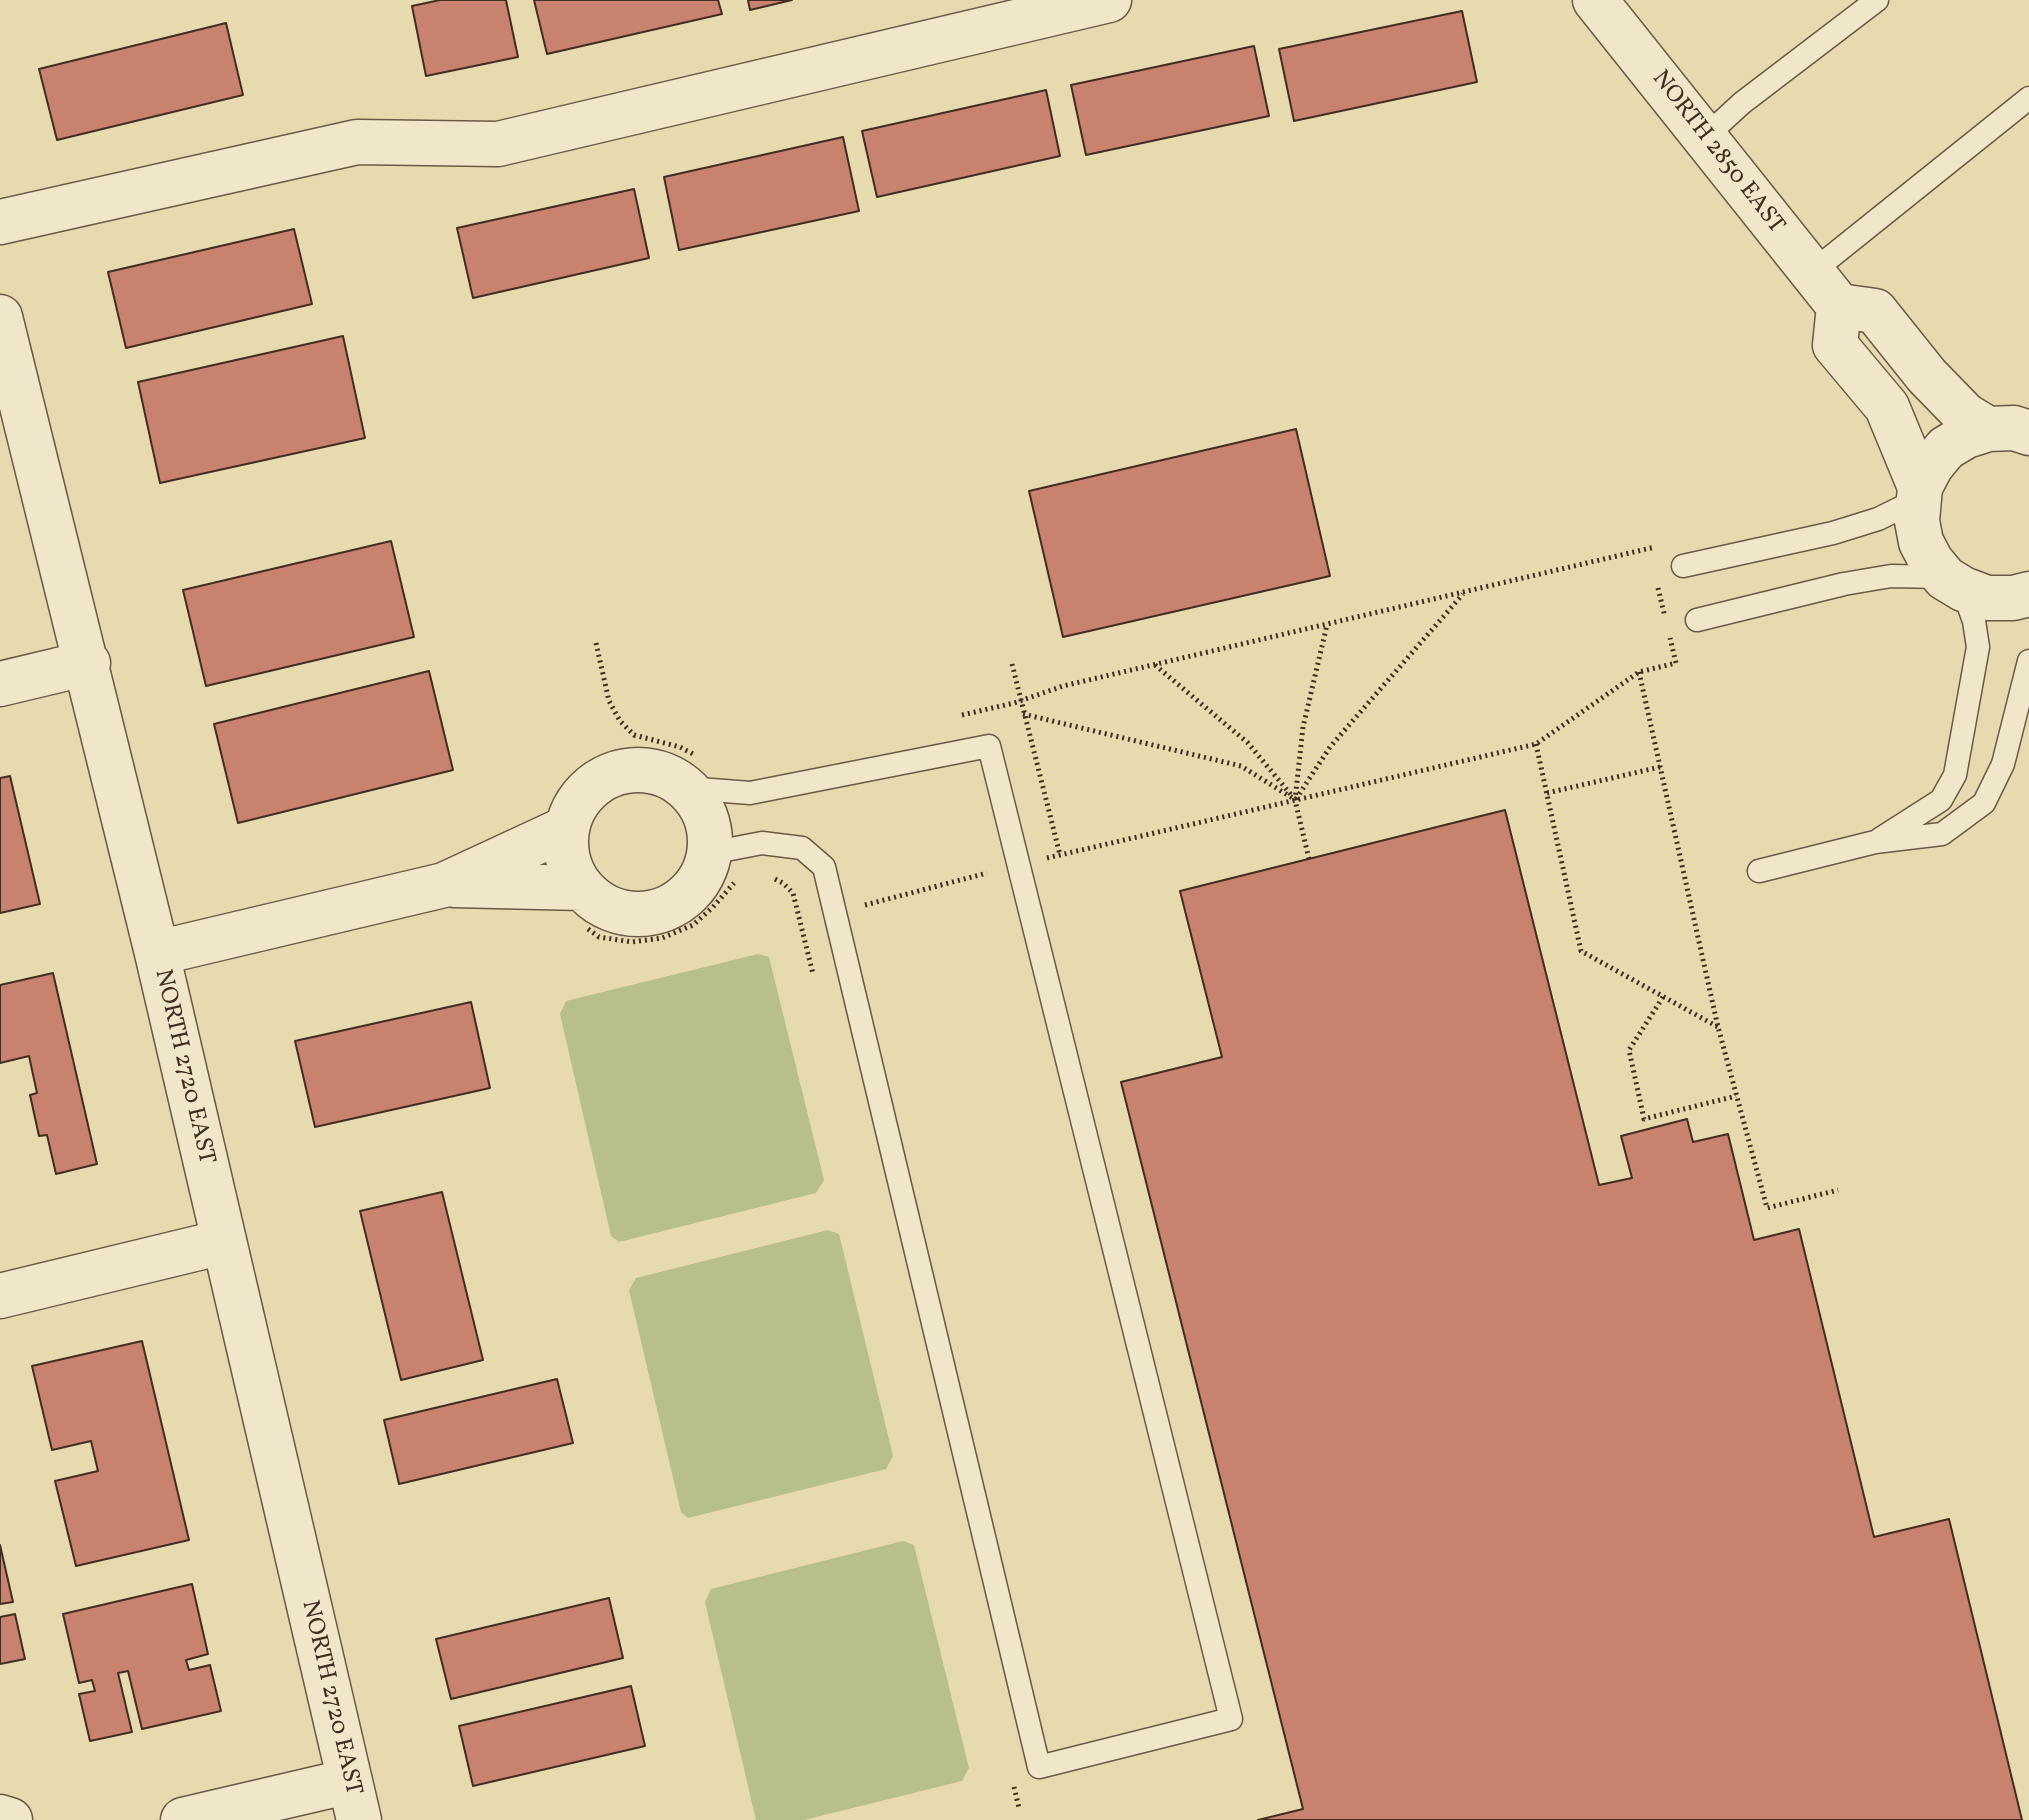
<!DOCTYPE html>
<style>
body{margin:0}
canvas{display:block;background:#e8daaf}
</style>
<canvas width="2029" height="1820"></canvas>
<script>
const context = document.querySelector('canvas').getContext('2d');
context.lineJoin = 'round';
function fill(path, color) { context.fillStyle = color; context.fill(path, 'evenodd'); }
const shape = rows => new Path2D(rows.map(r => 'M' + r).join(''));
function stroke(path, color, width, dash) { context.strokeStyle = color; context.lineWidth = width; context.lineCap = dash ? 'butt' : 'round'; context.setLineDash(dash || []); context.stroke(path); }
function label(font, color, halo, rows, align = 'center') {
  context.font = font + ' Vollkorn,serif'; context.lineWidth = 8; context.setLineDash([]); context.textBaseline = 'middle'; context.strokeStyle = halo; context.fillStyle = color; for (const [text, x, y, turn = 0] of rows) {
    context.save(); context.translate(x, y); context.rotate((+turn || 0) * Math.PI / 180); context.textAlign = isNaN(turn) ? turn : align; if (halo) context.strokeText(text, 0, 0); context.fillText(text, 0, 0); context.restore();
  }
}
fill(shape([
 [758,954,769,957,824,1180,816,1193,619,1242,611,1236,560,1014,566,1001],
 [828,1230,839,1234,893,1456,886,1469,688,1518,681,1512,629,1290,636,1278],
 [903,1541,914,1545,969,1768,962,1781,804,1820,756,1820,705,1602,711,1589]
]), '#b7bf8a');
const building = shape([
 [440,0,506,0,518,57,426,76,412,6,440,0],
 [534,0,718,0,722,14,547,54,534,0],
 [748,0,792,0,750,10,748,0],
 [1462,11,1477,82,1294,121,1279,49,1462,11],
 [226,23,243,95,57,140,39,69,226,23],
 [1254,46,1269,116,1086,155,1071,85,1254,46],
 [1046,90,1060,156,877,197,862,131,1046,90],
 [843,137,859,211,679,250,664,177,843,137],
 [634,189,649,258,473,298,457,228,634,189],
 [294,229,312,304,126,348,108,272,294,229],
 [343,336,365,438,160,483,138,382,343,336],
 [1296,429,1330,576,1063,637,1029,491,1296,429],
 [391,541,414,637,206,686,183,590,391,541],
 [429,671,453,770,238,823,214,724,429,671],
 [10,776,40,904,0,913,0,778,10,776],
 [1505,810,1599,1185,1632,1178,1621,1136,1687,1119,1693,1142,1728,1134,1754,1240,1799,1229,1874,1537,1949,1519,2022,1820,1258,1820,1303,1809,1121,1082,1222,1057,1180,891,1505,810],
 [53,973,97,1164,56,1174,47,1135,39,1136,30,1095,37,1093,29,1056,0,1063,0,985,53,973],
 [471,1002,490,1088,315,1127,295,1041,471,1002],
 [442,1192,483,1360,401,1380,360,1211,442,1192],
 [142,1341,189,1540,76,1566,55,1481,98,1471,91,1441,52,1450,32,1366,142,1341],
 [557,1379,573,1443,399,1484,384,1420,557,1379],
 [0,1545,13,1602,0,1604,0,1545],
 [192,1584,208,1654,186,1660,189,1670,210,1665,221,1711,142,1729,128,1671,118,1673,132,1732,90,1741,79,1694,95,1691,92,1680,79,1683,63,1614,192,1584],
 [609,1598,623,1658,451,1699,436,1639,609,1598],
 [15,1614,25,1659,0,1664,0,1617,15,1614],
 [631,1686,645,1746,473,1786,459,1726,631,1686]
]);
fill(building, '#c9826d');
stroke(building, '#422d23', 2);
const service = shape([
 [1705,137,1742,103,1877,0],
 [1812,272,2029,98],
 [1683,566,1833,533,1878,519,1917,500],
 [1697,620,1844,584,1891,576,1942,577],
 [686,788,750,793,989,746,1231,1719,1039,1767,824,867,802,848,762,843,710,853],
 [1880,839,1941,800,1955,775,1978,647,1974,621,1963,590],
 [1759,871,1875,842,1942,834,1984,803,2003,764,2029,661]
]);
const minor = shape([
 [1595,0,1839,306,1835,345,1887,407,1920,487],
 [0,222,357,142,498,144,1109,0],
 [1839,306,1875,311,1927,376,1965,415,1988,429],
 [0,317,157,953,359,1820],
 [2029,433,2014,428,1988,429,1966,436,1946,448,1931,466,1920,487,1917,521,1921,542,1931,561,1945,578,1963,589,1987,598,2013,598,2029,594],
 [0,684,88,663],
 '566 842a72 72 0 1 1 144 0a72 72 0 1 1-144 0Z',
 [454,885,582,888],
 [157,953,444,885,567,828],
 [0,1296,223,1242],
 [0,1817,10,1820],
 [183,1820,350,1781]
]);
stroke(service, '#6c5846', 25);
stroke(minor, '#6c5846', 47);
stroke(shape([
 [1658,588,1665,617],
 [596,643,609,701,620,721,634,735,680,747,695,755],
 [1012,664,1060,855],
 [1155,665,1248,743,1292,796],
 [1639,672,1718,1027,1767,1208,1838,1190],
 [1023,714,1241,766,1294,799],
 [962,715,1014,703,1063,686,1655,547],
 [1536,744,1581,951,1718,1027],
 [1547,793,1660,767],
 [1296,799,1330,747,1463,594],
 [1047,858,1536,744,1639,672,1676,663,1670,638],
 [1309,859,1295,800,1303,727,1327,625],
 [775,879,783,883,793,893,813,974],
 [865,905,987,873],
 [588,929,599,937,632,942,662,938,693,925,713,907,734,883],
 [1663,997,1629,1050,1644,1119,1736,1096],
 [1014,1787,1019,1808]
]), '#422d23', 5, [2, 4]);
stroke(service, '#f0e7cb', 22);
stroke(minor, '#f0e7cb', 44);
label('24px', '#422d23', '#f0e7cb', [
 ["NORTH 2850 EAST",1717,153,52],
 ["NORTH 2720 EAST",183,1067,77],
 ["NORTH 2720 EAST",330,1698,77]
]);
</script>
